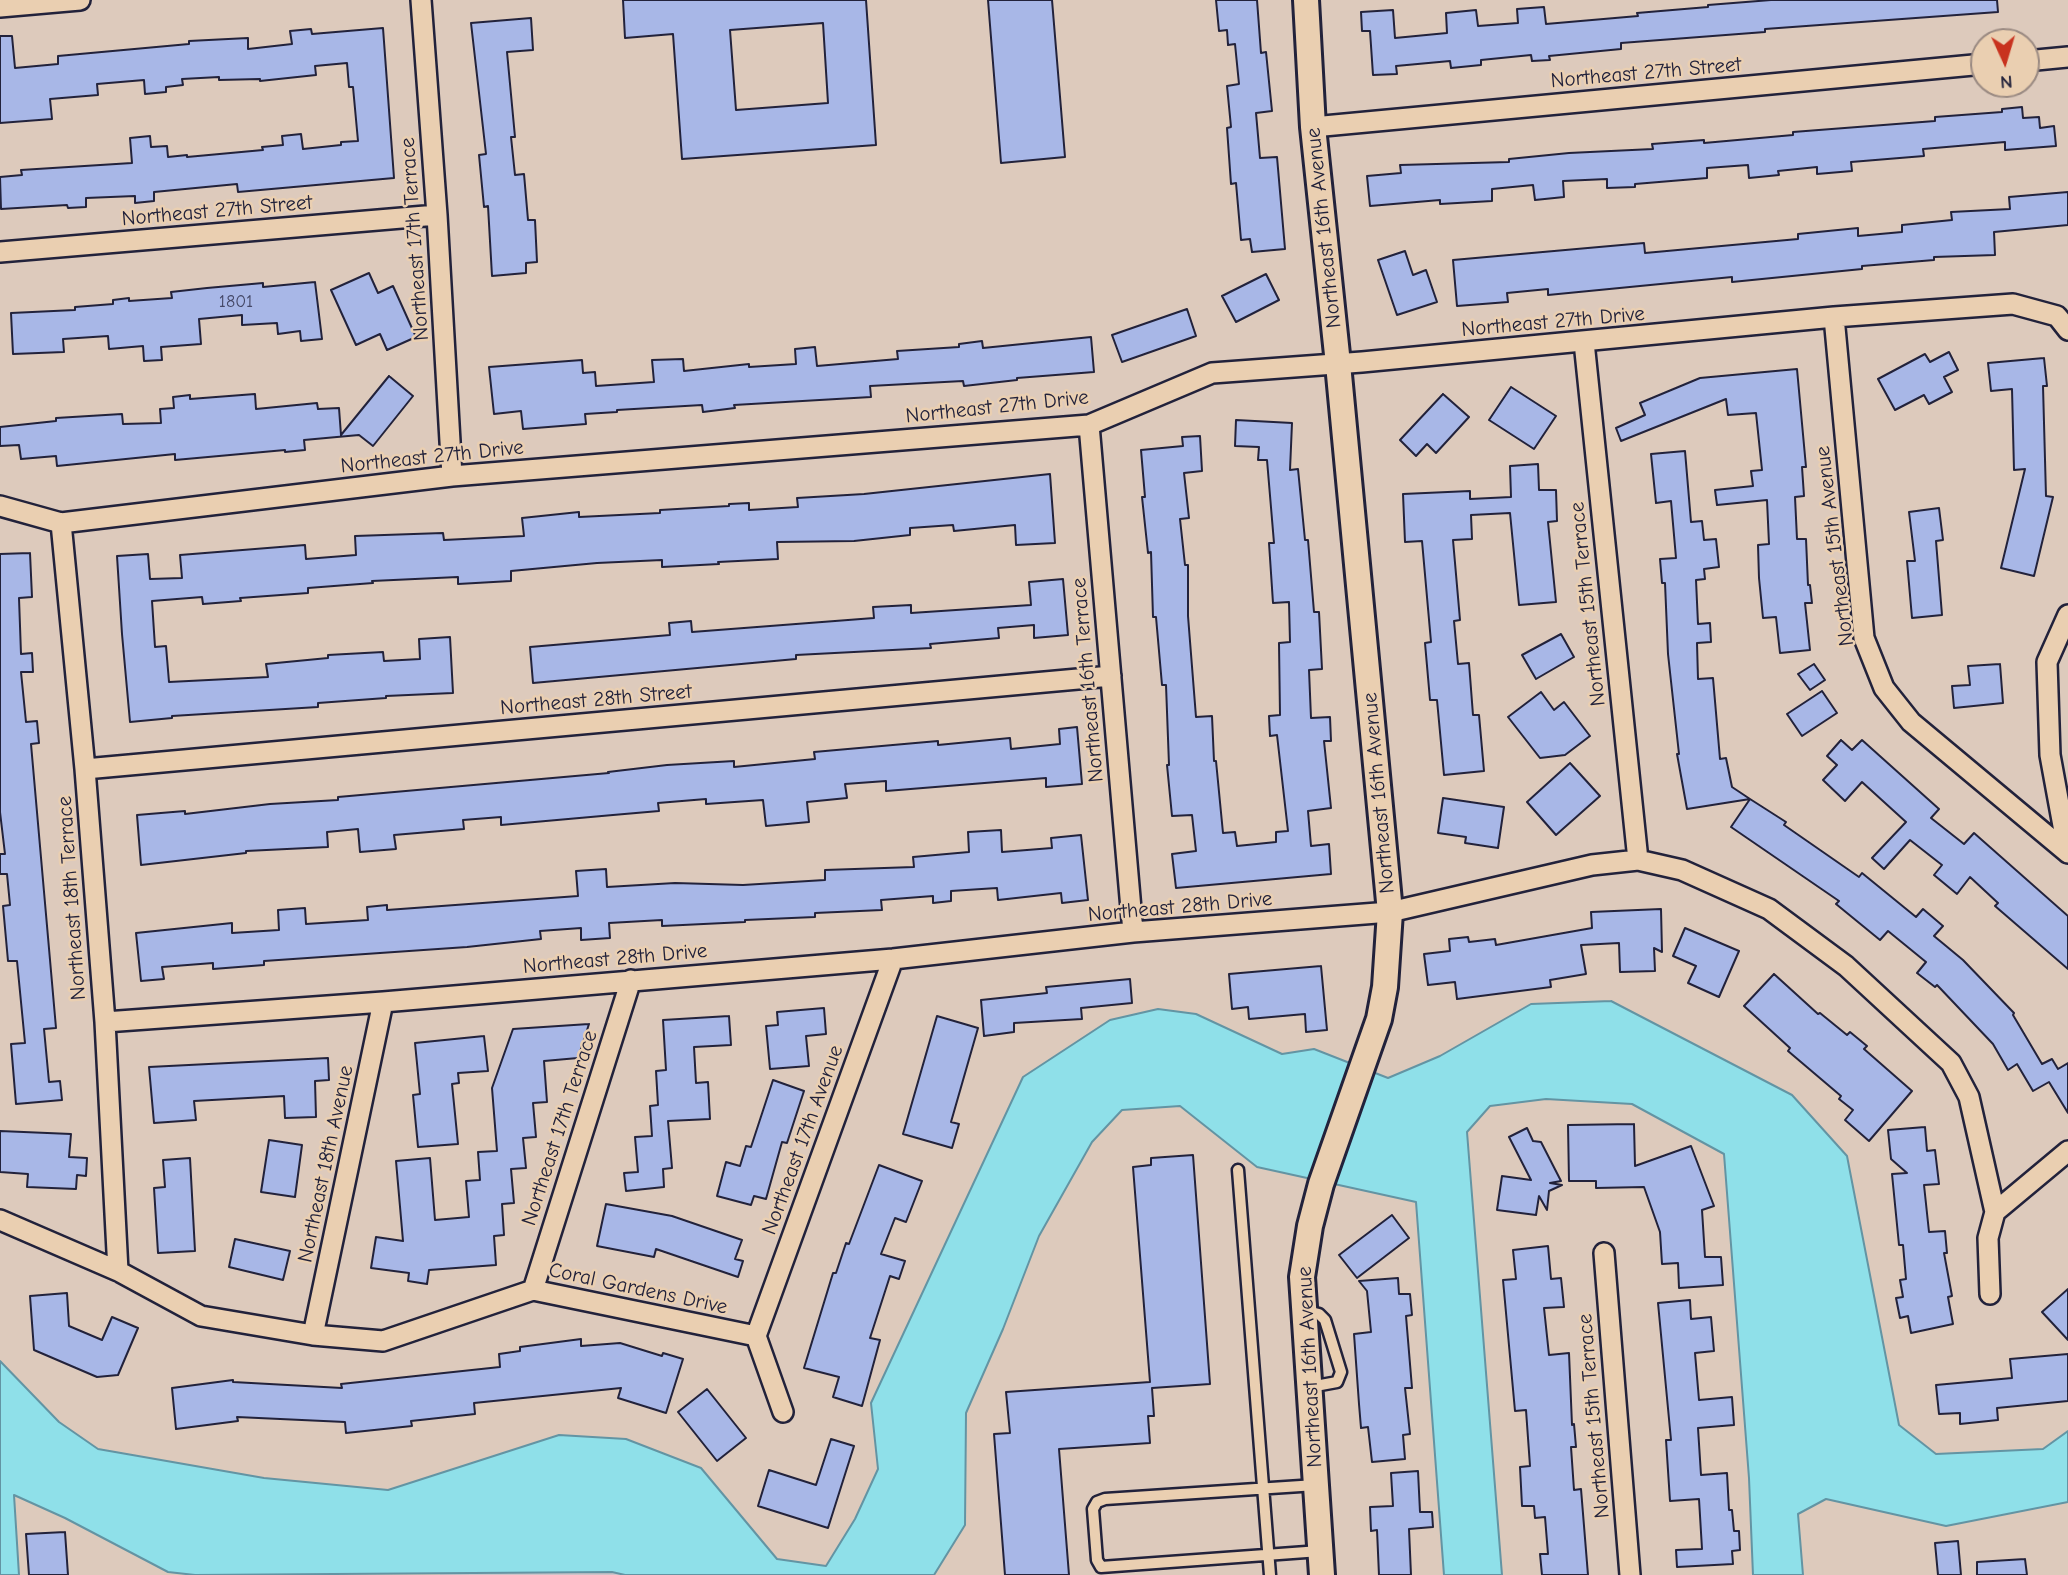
<!DOCTYPE html>
<style>
body{margin:0}
#map{position:relative;width:2068px;height:1575px;overflow:hidden;background:#ddcabc;font-family:"Comic Neue",sans-serif}
canvas{display:block}
.north{position:absolute;left:1970px;top:28px;width:70px;height:70px;box-sizing:border-box;background:#eacfb1;border:2px solid #9a8a82;border-radius:50%;rotate:176deg;font-size:19px;font-weight:700;line-height:28px;text-align:center;color:#22223b}
.north::after{content:'';display:block;margin:auto;width:24px;height:32px;background:#c8321e;clip-path:polygon(50% 0,100% 100%,50% 72%,0 100%)}
</style>
<div id="map">
<canvas width="2068" height="1575"></canvas>
<div class="north">N</div>
</div>
<script>
const context = document.querySelector('canvas').getContext('2d');
context.lineJoin = 'round';
function fill(path, color) { context.fillStyle = color; context.fill(path, 'evenodd'); }
const shape = rows => new Path2D(rows.map(r => 'M' + r).join(''));
function stroke(path, color, width, dash) { context.strokeStyle = color; context.lineWidth = width; context.lineCap = dash ? 'butt' : 'round'; context.setLineDash(dash || []); context.stroke(path); }
function label(font, color, halo, rows, align = 'center') {
  context.font = font + ' "Comic Neue",sans-serif'; context.lineWidth = 5; context.setLineDash([]); context.textBaseline = 'middle'; context.strokeStyle = halo; context.fillStyle = color; for (const [text, x, y, turn = 0] of rows) {
    context.save(); context.translate(x, y); context.rotate((+turn || 0) * Math.PI / 180); context.textAlign = isNaN(turn) ? turn : align; if (halo) context.strokeText(text, 0, 0); context.fillText(text, 0, 0); context.restore();
  }
}
fill(shape([
 [612,1572,625,1575,440,1575,440,1574]
]), '#cdc4c9');
const water = shape([
 [1611,1001,1792,1095,1847,1156,1899,1425,1936,1454,2043,1449,2068,1431,2068,1502,1946,1526,1826,1499,1798,1514,1803,1575,1753,1575,1749,1478,1724,1154,1632,1104,1546,1099,1490,1106,1467,1132,1502,1575,1444,1575,1416,1202,1257,1167,1180,1106,1122,1110,1092,1142,1039,1236,1003,1329,966,1413,965,1525,934,1575,625,1575,612,1572,195,1575,168,1572,65,1518,14,1495,19,1575,0,1575,0,1361,59,1422,98,1449,264,1478,388,1490,559,1435,626,1439,701,1468,777,1559,826,1566,855,1519,878,1469,871,1403,1023,1077,1110,1020,1158,1009,1196,1014,1282,1054,1314,1049,1388,1078,1440,1056,1531,1004,1611,1001]
]);
fill(water, '#8fe0e9');
stroke(water, '#6394a3', 2);
const building = shape([
 [623,0,866,0,876,145,682,159,673,34,625,38,623,0],
 [823,23,828,103,736,110,730,30,823,23],
 [988,0,1052,0,1065,157,1001,163,988,0],
 [1216,0,1257,0,1261,53,1266,52,1272,111,1256,113,1260,158,1277,157,1285,249,1252,252,1250,239,1241,240,1236,183,1231,184,1227,128,1231,127,1227,86,1239,84,1235,44,1228,45,1227,30,1219,31,1216,0],
 [1771,0,1997,0,1998,12,1765,29,1765,32,1621,43,1621,49,1549,56,1550,60,1532,61,1531,55,1481,60,1481,65,1451,68,1450,61,1396,66,1397,74,1373,75,1370,31,1362,31,1361,12,1393,10,1395,38,1447,33,1446,13,1476,10,1478,26,1518,23,1517,9,1544,7,1546,24,1638,16,1637,13,1708,7,1708,5,1771,0],
 [531,18,533,50,507,52,515,137,511,137,515,175,524,174,528,220,535,220,537,262,526,263,526,273,492,276,488,206,484,207,479,155,486,154,471,23,531,18],
 [383,28,394,178,238,192,237,184,154,192,154,201,135,203,135,196,86,198,86,207,68,208,67,205,1,209,0,177,22,175,21,170,132,163,130,138,150,136,151,147,167,146,168,157,187,155,187,157,263,150,262,147,283,145,282,136,301,134,303,149,341,145,341,142,358,141,353,87,349,87,347,63,315,66,316,75,260,81,260,79,219,80,219,77,182,79,183,85,166,87,166,92,145,94,144,80,97,84,98,95,50,99,52,119,0,123,0,36,12,36,15,68,58,64,58,56,189,44,189,41,248,38,248,49,292,44,290,31,311,29,312,34,383,28],
 [2022,107,2023,118,2039,117,2040,128,2054,126,2056,146,2005,150,2005,142,1923,149,1924,156,1851,162,1852,171,1817,174,1817,167,1778,171,1779,175,1749,178,1748,165,1707,168,1707,178,1635,184,1635,187,1607,188,1607,179,1563,181,1564,197,1535,200,1533,185,1492,189,1492,201,1440,204,1440,200,1370,206,1367,176,1401,173,1400,165,1509,162,1509,159,1569,153,1653,149,1652,144,1704,140,1704,143,1793,135,1793,132,1935,121,1935,117,2002,112,2002,109,2022,107],
 [2068,192,2068,225,1994,232,1995,255,1934,257,1934,260,1862,266,1862,269,1732,282,1732,277,1548,295,1548,289,1507,293,1508,302,1457,306,1453,260,1644,243,1645,253,1798,239,1798,234,1858,228,1858,236,1902,232,1902,225,1952,220,1951,212,2010,209,2009,197,2068,192],
 [1405,251,1413,275,1426,270,1437,302,1397,315,1378,260,1405,251],
 [369,273,378,293,393,286,416,337,387,350,380,334,356,345,331,290,369,273],
 [1266,274,1279,300,1236,322,1222,296,1266,274],
 [315,282,322,339,301,341,300,331,278,334,277,323,242,325,242,315,199,319,201,344,161,347,162,360,144,361,143,346,109,349,108,336,63,339,64,352,13,354,11,313,75,310,75,307,113,304,113,300,129,298,129,301,172,298,171,292,207,288,263,283,263,287,315,282],
 [1187,309,1196,336,1122,362,1112,335,1187,309],
 [1091,337,1094,372,1017,378,1017,380,964,386,963,381,870,386,871,397,734,405,735,408,703,412,702,405,617,410,617,412,585,414,586,424,523,429,521,411,494,414,489,367,582,360,583,373,595,372,596,386,654,382,652,360,683,359,684,371,749,364,749,367,796,364,795,349,815,347,817,366,898,359,897,351,959,347,959,344,982,341,983,348,1091,337],
 [1949,352,1958,370,1944,377,1952,392,1929,404,1924,395,1895,410,1878,379,1925,354,1930,362,1949,352],
 [2044,358,2047,386,2043,386,2046,496,2053,497,2034,576,2001,568,2025,469,2014,470,2012,389,1991,391,1988,363,2044,358],
 [1797,369,1806,467,1802,467,1804,496,1795,497,1797,539,1806,539,1808,585,1810,585,1812,603,1805,603,1810,650,1780,653,1776,617,1763,618,1759,578,1758,545,1769,544,1767,500,1717,505,1715,490,1753,486,1751,471,1762,470,1756,413,1728,415,1726,399,1621,441,1616,428,1645,415,1640,403,1700,378,1797,369],
 [389,376,413,396,373,446,359,435,304,440,305,450,285,452,285,450,175,460,175,454,57,466,56,456,21,459,19,445,0,446,0,427,56,421,56,418,122,414,123,424,161,423,160,409,174,408,173,397,190,395,190,399,255,394,256,409,317,403,318,409,339,408,341,435,389,376],
 [1511,387,1556,416,1534,449,1489,420,1511,387],
 [1443,394,1469,417,1436,453,1427,444,1416,456,1400,440,1443,394],
 [1236,420,1292,423,1290,470,1298,469,1305,540,1308,540,1314,612,1319,612,1322,669,1309,670,1311,718,1330,717,1331,741,1324,741,1331,808,1308,811,1311,846,1329,844,1331,874,1176,888,1172,854,1196,851,1192,815,1172,816,1167,765,1169,765,1166,685,1162,685,1156,617,1153,617,1151,552,1148,553,1142,497,1145,497,1141,450,1183,446,1182,437,1200,436,1202,471,1184,473,1189,518,1180,519,1185,565,1188,565,1188,616,1196,717,1212,716,1214,761,1216,761,1223,833,1235,832,1237,846,1276,842,1276,832,1288,831,1277,735,1270,736,1269,716,1280,715,1279,643,1290,642,1289,602,1273,603,1269,543,1274,543,1267,460,1258,460,1259,447,1235,446,1236,420],
 [1685,451,1691,522,1702,521,1704,540,1716,539,1719,567,1704,569,1705,579,1696,580,1698,624,1710,623,1711,642,1697,643,1698,679,1713,678,1720,759,1726,758,1732,787,1750,799,1687,809,1677,754,1679,754,1668,654,1665,583,1662,583,1660,559,1676,558,1671,501,1656,503,1651,454,1685,451],
 [1538,464,1539,490,1556,490,1557,521,1548,522,1556,602,1519,605,1510,513,1471,515,1472,539,1453,540,1460,620,1454,621,1458,664,1469,663,1473,715,1479,715,1484,771,1444,775,1437,700,1430,700,1425,643,1431,642,1422,541,1405,542,1403,494,1470,491,1470,499,1511,497,1510,466,1538,464],
 [1050,474,1055,543,1016,545,1015,525,954,531,953,525,910,528,910,535,854,541,777,542,778,559,718,562,719,564,662,567,662,560,597,563,511,571,511,581,458,584,458,577,372,581,373,583,308,588,308,593,240,598,241,601,203,604,202,597,152,601,155,647,166,646,169,682,268,677,266,664,328,658,328,655,383,652,384,661,420,659,419,639,450,637,453,693,386,696,386,698,318,703,318,707,172,716,172,718,130,722,122,634,117,556,148,554,150,579,182,578,180,555,305,545,306,559,356,555,355,536,443,533,444,540,524,536,522,518,579,512,579,517,660,513,660,510,729,506,729,504,749,503,749,510,798,507,797,498,864,494,1050,474],
 [1939,508,1943,540,1936,541,1942,615,1912,618,1907,561,1915,561,1909,512,1939,508],
 [30,553,32,597,19,598,21,654,32,653,33,672,21,672,26,722,37,721,39,743,31,744,56,1028,44,1029,49,1082,60,1081,62,1100,16,1104,11,1044,25,1043,17,961,8,961,3,906,10,905,7,874,0,874,0,854,5,854,0,812,0,554,30,553],
 [1063,579,1068,635,1034,638,1034,625,998,628,999,638,930,644,931,648,796,655,796,659,533,683,530,647,670,635,669,623,691,621,692,632,874,618,873,607,911,605,911,613,1031,605,1029,582,1063,579],
 [1561,634,1574,657,1536,679,1522,655,1561,634],
 [1814,664,1825,680,1810,690,1798,674,1814,664],
 [2000,664,2003,703,1954,708,1952,686,1970,685,1968,666,2000,664],
 [1822,691,1837,713,1802,736,1787,714,1822,691],
 [1541,692,1554,710,1564,702,1590,736,1565,755,1540,758,1508,717,1541,692],
 [1077,727,1082,784,1046,787,1046,778,886,791,886,781,845,784,847,798,807,802,809,822,766,826,763,800,706,804,706,799,658,803,659,811,613,815,501,825,501,817,463,820,464,829,394,835,396,849,360,852,358,829,327,832,328,847,246,851,246,853,141,865,137,815,185,811,185,814,270,804,338,800,338,797,609,773,608,772,667,765,734,761,734,767,815,759,814,752,938,741,938,745,1010,738,1011,749,1060,744,1059,729,1077,727],
 [1841,740,1852,750,1862,740,1939,809,1931,818,1964,844,1974,833,2068,916,2068,969,1995,906,1998,903,1970,877,1957,894,1934,875,1942,865,1910,840,1884,869,1872,858,1906,822,1862,782,1845,801,1823,780,1837,765,1827,756,1841,740],
 [1570,763,1600,796,1556,835,1527,802,1570,763],
 [1443,798,1504,807,1498,848,1465,843,1466,837,1438,833,1443,798],
 [1750,799,1786,822,1784,825,1859,877,1862,873,1916,917,1923,909,1943,926,1934,936,1963,960,2014,1013,2013,1015,2042,1064,2052,1059,2058,1069,2068,1063,2068,1113,2049,1082,2033,1091,2017,1064,2008,1070,1993,1044,1937,985,1935,987,1917,973,1926,962,1888,931,1880,940,1836,904,1839,901,1731,827,1750,799],
 [1001,830,1002,852,1052,848,1051,838,1081,835,1088,900,1062,903,1061,893,998,900,997,888,951,891,951,901,933,903,933,896,881,900,882,910,815,913,815,917,745,920,745,922,662,926,662,920,609,923,610,938,581,940,581,928,540,931,541,939,467,947,264,961,264,965,213,969,213,963,162,967,164,979,141,981,136,933,232,923,232,933,279,930,278,910,305,908,306,924,368,920,367,907,387,905,387,910,578,896,576,871,606,869,607,887,675,883,743,885,825,880,825,870,914,867,913,857,969,852,968,832,1001,830],
 [1661,909,1662,952,1654,948,1655,971,1620,972,1619,943,1581,945,1586,974,1550,980,1551,987,1457,999,1455,982,1428,985,1424,954,1450,951,1449,939,1468,937,1469,942,1495,939,1496,945,1592,928,1591,912,1661,909],
 [1685,928,1739,951,1719,997,1688,983,1696,966,1673,956,1685,928],
 [1321,966,1327,1030,1306,1032,1305,1014,1249,1019,1248,1007,1232,1009,1229,974,1321,966],
 [1774,974,1818,1014,1820,1013,1847,1035,1850,1032,1867,1046,1864,1049,1912,1091,1869,1141,1845,1120,1853,1110,1839,1099,1841,1096,1788,1051,1790,1048,1744,1006,1774,974],
 [1130,979,1132,1003,1081,1008,1082,1019,1014,1023,1014,1032,984,1036,981,1000,1047,993,1046,987,1130,979],
 [824,1008,826,1034,806,1036,809,1066,770,1069,766,1026,778,1025,777,1012,824,1008],
 [729,1016,731,1045,694,1047,696,1083,708,1082,710,1119,668,1121,672,1168,663,1169,664,1187,626,1191,624,1173,638,1172,635,1137,652,1136,650,1106,658,1105,656,1071,666,1070,663,1020,729,1016],
 [937,1016,978,1028,951,1122,959,1124,952,1148,903,1134,937,1016],
 [589,1024,578,1058,544,1061,547,1102,533,1103,536,1137,523,1138,526,1168,511,1169,514,1203,502,1204,504,1235,494,1236,496,1265,429,1270,427,1284,408,1281,409,1273,371,1268,376,1237,403,1241,396,1161,430,1158,435,1220,469,1217,466,1181,480,1180,478,1152,497,1151,492,1088,513,1029,589,1024],
 [484,1036,488,1071,458,1073,459,1083,452,1084,458,1144,418,1147,413,1095,420,1094,415,1043,484,1036],
 [328,1058,329,1080,315,1081,316,1117,285,1118,284,1096,194,1101,196,1120,154,1123,149,1067,328,1058],
 [773,1080,804,1091,787,1143,782,1142,766,1199,754,1196,751,1205,717,1196,726,1162,740,1166,746,1146,751,1147,773,1080],
 [1634,1124,1635,1166,1691,1146,1714,1206,1702,1210,1705,1257,1721,1257,1723,1285,1679,1288,1678,1263,1662,1264,1660,1232,1644,1187,1596,1188,1596,1181,1569,1181,1568,1125,1634,1124],
 [1925,1127,1927,1151,1935,1150,1939,1184,1924,1185,1929,1232,1945,1231,1947,1253,1944,1253,1952,1296,1948,1297,1953,1324,1911,1333,1908,1316,1900,1318,1896,1298,1903,1297,1900,1280,1906,1279,1903,1245,1899,1245,1892,1174,1907,1173,1891,1159,1888,1130,1925,1127],
 [1527,1128,1533,1141,1541,1142,1561,1181,1550,1183,1562,1185,1549,1191,1547,1210,1539,1196,1536,1215,1497,1210,1502,1176,1531,1180,1509,1137,1527,1128],
 [0,1131,71,1134,69,1157,87,1158,86,1176,77,1175,76,1189,27,1187,28,1174,0,1172,0,1131],
 [269,1140,302,1145,295,1197,261,1192,269,1140],
 [1193,1155,1210,1384,1152,1388,1154,1416,1148,1416,1150,1443,1059,1449,1069,1575,1005,1575,994,1434,1010,1433,1006,1392,1150,1382,1133,1167,1151,1165,1151,1158,1193,1155],
 [190,1158,195,1251,158,1253,154,1188,165,1187,163,1160,190,1158],
 [879,1165,922,1181,906,1222,895,1218,881,1254,905,1261,899,1279,890,1276,870,1338,880,1340,862,1406,833,1397,839,1377,804,1368,833,1273,836,1273,846,1243,849,1244,879,1165],
 [606,1204,672,1216,742,1240,735,1259,743,1261,738,1277,656,1249,654,1257,597,1246,606,1204],
 [1392,1215,1409,1238,1357,1278,1339,1255,1392,1215],
 [235,1239,290,1251,283,1280,229,1267,235,1239],
 [1548,1246,1551,1279,1561,1278,1564,1307,1544,1308,1549,1355,1569,1353,1572,1425,1574,1424,1576,1447,1571,1447,1574,1490,1581,1489,1588,1575,1542,1575,1540,1554,1548,1554,1545,1517,1535,1518,1534,1506,1522,1506,1520,1467,1530,1466,1526,1410,1515,1411,1503,1280,1516,1279,1513,1250,1548,1246],
 [1398,1278,1399,1294,1410,1294,1412,1315,1406,1316,1412,1388,1405,1388,1410,1434,1403,1435,1405,1459,1372,1462,1368,1427,1361,1428,1359,1404,1354,1334,1371,1332,1367,1291,1359,1281,1398,1278],
 [2068,1289,2068,1340,2042,1312,2068,1289],
 [67,1293,69,1326,102,1340,112,1317,138,1328,118,1375,97,1377,34,1350,30,1296,67,1293],
 [1690,1300,1691,1319,1711,1317,1714,1351,1695,1353,1699,1400,1732,1397,1734,1425,1698,1428,1701,1475,1727,1473,1729,1510,1732,1510,1734,1531,1739,1531,1740,1550,1732,1551,1733,1564,1677,1567,1676,1550,1702,1549,1699,1499,1670,1501,1666,1440,1671,1440,1658,1303,1690,1300],
 [581,1339,581,1346,620,1343,662,1356,663,1353,683,1359,666,1413,618,1398,621,1388,474,1403,475,1414,411,1421,412,1426,346,1433,345,1422,237,1417,238,1421,176,1429,172,1388,233,1380,233,1382,342,1388,341,1384,500,1367,499,1354,520,1351,520,1347,581,1339],
 [2068,1354,2068,1401,1997,1408,1998,1420,1960,1424,1960,1413,1939,1414,1936,1385,2012,1378,2010,1359,2068,1354],
 [707,1389,746,1438,717,1461,678,1412,707,1389],
 [831,1439,854,1446,828,1528,758,1506,769,1470,816,1485,831,1439],
 [1418,1471,1420,1512,1432,1512,1433,1527,1409,1529,1411,1575,1379,1575,1377,1530,1371,1531,1370,1507,1393,1506,1391,1473,1418,1471],
 [65,1532,68,1575,29,1575,26,1534,65,1532],
 [1958,1541,1961,1575,1938,1575,1935,1543,1958,1541],
 [2025,1559,2027,1575,1977,1575,1977,1562,2025,1559]
]);
fill(building, '#a8b7e7');
stroke(building, '#22223b', 2);
const service = shape([
 [1238,1170,1270,1575],
 [1307,1311,1319,1314,1325,1320,1341,1372,1337,1382,1310,1387],
 [1316,1485,1105,1499,1097,1502,1093,1509,1097,1560,1101,1567,1320,1551]
]);
const minor = shape([
 [421,0,437,215,452,476],
 [0,7,80,0],
 [2026,61,2068,57],
 [1313,127,1984,64],
 [0,252,437,215],
 [1834,317,1864,638,1884,688,1911,722,2068,853],
 [1584,342,1638,860],
 [1089,425,1133,932],
 [0,506,61,523,452,476,1089,425,1212,373,1362,362,1834,317,2013,304,2057,316,2068,330],
 [61,523,85,769,105,1022,118,1271],
 [2068,615,2047,662,2050,755,2068,853],
 [85,769,1111,676],
 [105,1022,383,1002,893,959,1133,932,1390,912,1592,865,1638,860,1682,870,1769,909,1846,966,1951,1063,1969,1097,1995,1212,1988,1238,1990,1294],
 [1995,1212,2068,1151],
 [0,1220,118,1271,201,1316,313,1335,383,1341,533,1290,756,1336,783,1412],
 [1604,1253,1630,1575],
 [533,1290,631,980],
 [313,1335,383,1002],
 [756,1336,893,959]
]);
const tertiary = shape([
 [1306,0,1313,127,1338,364,1390,912,1385,987,1379,1019,1321,1184,1310,1226,1302,1277,1322,1575]
]);
stroke(service, '#22223b', 15);
stroke(minor, '#22223b', 24);
stroke(tertiary, '#22223b', 30);
stroke(service, '#eacfb1', 10);
stroke(minor, '#eacfb1', 19);
stroke(tertiary, '#eacfb1', 24);
label('18px', '#444766', null, [
 ["1801",236,302]
]);
label('21px', '#22223b', '#eacfb1', [
 ["Northeast 27th Street",1646,73,-5],
 ["Northeast 27th Street",217,211,-5],
 ["Northeast 16th Avenue",1324,228,-96],
 ["Northeast 17th Terrace",415,239,-94],
 ["Northeast 27th Drive",1553,322,-5],
 ["Northeast 27th Drive",997,407,-6],
 ["Northeast 27th Drive",432,457,-6],
 ["Northeast 15th Avenue",1835,546,-97],
 ["Northeast 15th Terrace",1588,604,-96],
 ["Northeast 16th Terrace",1088,680,-95],
 ["Northeast 28th Street",596,700,-5],
 ["Northeast 16th Avenue",1379,793,-95],
 ["Northeast 18th Terrace",72,898,-94],
 ["Northeast 28th Drive",1180,907,-5],
 ["Northeast 28th Drive",615,959,-5],
 ["Northeast 17th Terrace",560,1128,-72],
 ["Northeast 17th Avenue",803,1140,-70],
 ["Northeast 18th Avenue",326,1164,-78],
 ["Coral Gardens Drive",638,1289,12],
 ["Northeast 16th Avenue",1310,1367,-93],
 ["Northeast 15th Terrace",1594,1416,-95]
]);
</script>
